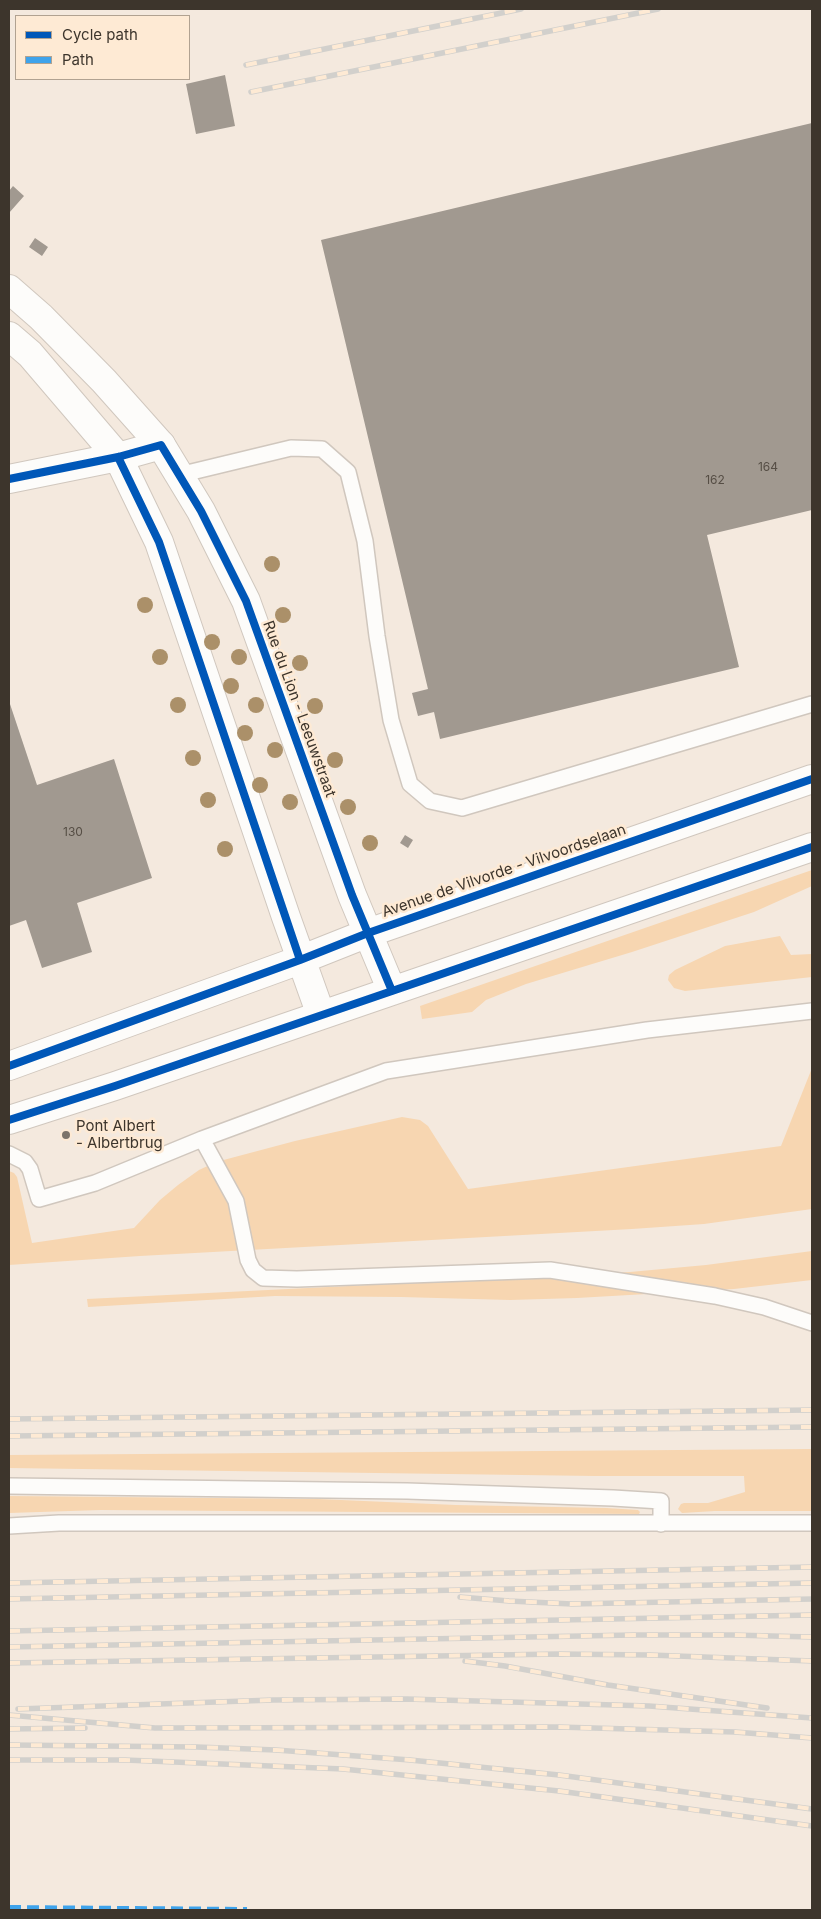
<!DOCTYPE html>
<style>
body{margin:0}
#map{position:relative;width:821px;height:1919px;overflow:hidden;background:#f4e9de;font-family:Inter,sans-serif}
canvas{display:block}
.frame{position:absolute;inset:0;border:10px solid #3d352c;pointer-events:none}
.legend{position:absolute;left:15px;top:15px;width:175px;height:65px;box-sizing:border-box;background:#feead4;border:1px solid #b1a291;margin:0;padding:6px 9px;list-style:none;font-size:15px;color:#3d352c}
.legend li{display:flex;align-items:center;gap:10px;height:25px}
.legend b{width:25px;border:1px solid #b1a291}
</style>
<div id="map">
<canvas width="821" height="1919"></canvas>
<div class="frame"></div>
<ul class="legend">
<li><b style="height:6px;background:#0057b8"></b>Cycle path</li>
<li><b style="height:6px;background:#3fa3eb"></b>Path</li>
</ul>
</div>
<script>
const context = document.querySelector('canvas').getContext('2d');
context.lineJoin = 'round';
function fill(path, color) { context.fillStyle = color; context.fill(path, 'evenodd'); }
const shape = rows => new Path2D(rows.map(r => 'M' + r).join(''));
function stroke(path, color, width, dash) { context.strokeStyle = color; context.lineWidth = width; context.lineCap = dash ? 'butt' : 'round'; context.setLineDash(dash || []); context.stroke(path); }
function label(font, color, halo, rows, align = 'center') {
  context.font = font + ' Inter,sans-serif'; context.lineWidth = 5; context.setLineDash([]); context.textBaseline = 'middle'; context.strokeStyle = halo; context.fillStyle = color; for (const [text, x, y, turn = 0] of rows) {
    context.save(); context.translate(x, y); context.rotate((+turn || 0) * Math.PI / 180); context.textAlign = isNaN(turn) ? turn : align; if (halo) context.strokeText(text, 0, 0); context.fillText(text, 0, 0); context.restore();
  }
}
fill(shape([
 [812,870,812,886,754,912,632,952,526,984,486,1000,472,1012,422,1019,420,1006],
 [780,936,791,955,812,954,812,977,685,991,674,988,668,980,669,975,675,970,725,946],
 [812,1068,812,1209,704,1224,632,1229,140,1256,9,1265,9,1171,14,1173,17,1177,32,1243,134,1228,160,1200,178,1185,199,1170,216,1162,295,1141,402,1117,420,1120,428,1126,468,1189,781,1146],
 [812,1251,812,1280,734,1289,577,1298,510,1300,401,1297,275,1296,88,1307,87,1299,630,1272,706,1265],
 [812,1449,812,1511,715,1511,682,1513,678,1509,681,1504,684,1503,708,1503,745,1492,744,1476,595,1476,9,1468,9,1455],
 [9,1496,318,1499,456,1505,606,1508,638,1510,640,1512,639,1514,101,1510,9,1513]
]), '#f7d6b1');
fill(shape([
 [225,75,235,126,196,134,186,84],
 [812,123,812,510,707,535,739,667,440,739,434,712,418,716,412,693,428,689,321,240],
 [13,186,24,196,9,213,9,191],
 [35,238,48,247,42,256,29,247],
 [9,701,37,785,114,759,152,878,77,903,92,952,42,968,26,920,9,926],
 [405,835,413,840,408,848,400,843]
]), '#a19990');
const service = shape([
 [179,475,291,448,322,449,348,472,365,541,377,636,391,720,410,784,430,801,462,808,812,704],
 [202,1139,236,1201,248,1260,253,1270,263,1278,297,1279,550,1270,715,1296,764,1307,812,1323],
 [9,1154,25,1162,30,1169,39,1199,95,1183,202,1139,386,1071,647,1030,812,1011],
 [9,1486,407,1491,613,1498,661,1501,661,1524],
 [9,1526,59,1523,812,1523]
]);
const secondary = shape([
 [9,479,118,457,161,445]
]);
const primary = shape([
 [9,289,41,317,104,381,161,445,201,511,246,601,352,895,392,991],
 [9,336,30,354,118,457,159,542,286,917,321,1015],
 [9,1066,300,960,368,933,812,779],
 [9,1120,115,1086,812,847]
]);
stroke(service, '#d0c7be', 18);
stroke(secondary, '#d0c7be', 30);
stroke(primary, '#d0c7be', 30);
stroke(service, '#fdfcfa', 15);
stroke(secondary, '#fdfcfa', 28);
stroke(primary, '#fdfcfa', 28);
const rail = shape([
 [246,65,521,9],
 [251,92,658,9],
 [9,1419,812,1410],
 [9,1436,812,1427],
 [9,1583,812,1567],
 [460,1597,509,1601,572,1604,812,1599],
 [9,1599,812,1583],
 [9,1631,812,1615],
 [9,1647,633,1635,732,1635,812,1637],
 [465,1661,505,1666,608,1685,767,1708],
 [9,1663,558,1654,650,1655,812,1661],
 [18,1709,273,1700,407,1699,649,1706,812,1718],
 [9,1715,155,1728,558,1727,735,1732,812,1738],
 [9,1729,85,1728],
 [9,1745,197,1747,276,1750,410,1760,559,1775,812,1809],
 [9,1760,125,1760,343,1769,559,1791,812,1826]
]);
stroke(rail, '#d2d0cc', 5.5);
stroke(rail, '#feead4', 4, [11]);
stroke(shape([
 [9,1908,247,1910]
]), '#3fa3eb', 6, [12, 6]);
stroke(shape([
 [118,457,159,542,300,960],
 [9,479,118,457,161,445,201,511,246,601,352,895,392,991],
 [9,1066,300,960,368,933,812,779],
 [9,1120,115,1086,812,847]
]), '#0057b8', 8);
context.fillStyle = '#ab9069';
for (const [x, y] of [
 [272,564],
 [145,605],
 [283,615],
 [212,642],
 [160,657],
 [239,657],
 [300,663],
 [231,686],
 [178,705],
 [256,705],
 [315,706],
 [245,733],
 [275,750],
 [193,758],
 [335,760],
 [260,785],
 [208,800],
 [290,802],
 [348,807],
 [370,843],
 [225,849]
]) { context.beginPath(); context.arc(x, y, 8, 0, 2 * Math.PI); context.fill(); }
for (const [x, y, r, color] of [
 [66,1135,5,"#7d746a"]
]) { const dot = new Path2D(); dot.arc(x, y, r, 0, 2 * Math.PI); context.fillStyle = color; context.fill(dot); stroke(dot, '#feead4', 2); }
label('12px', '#564e45', null, [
 ["164",768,467],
 ["162",715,480],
 ["130",73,832]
]);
label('15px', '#3d352c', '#feead4', [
 ["Rue du Lion - Leeuwstraat",299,709,70],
 ["Avenue de Vilvorde - Vilvoordselaan",504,871,-19]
]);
label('15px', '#3d352c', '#feead4', [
 ["Pont Albert",76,1126],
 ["- Albertbrug",76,1143]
], 'left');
</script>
